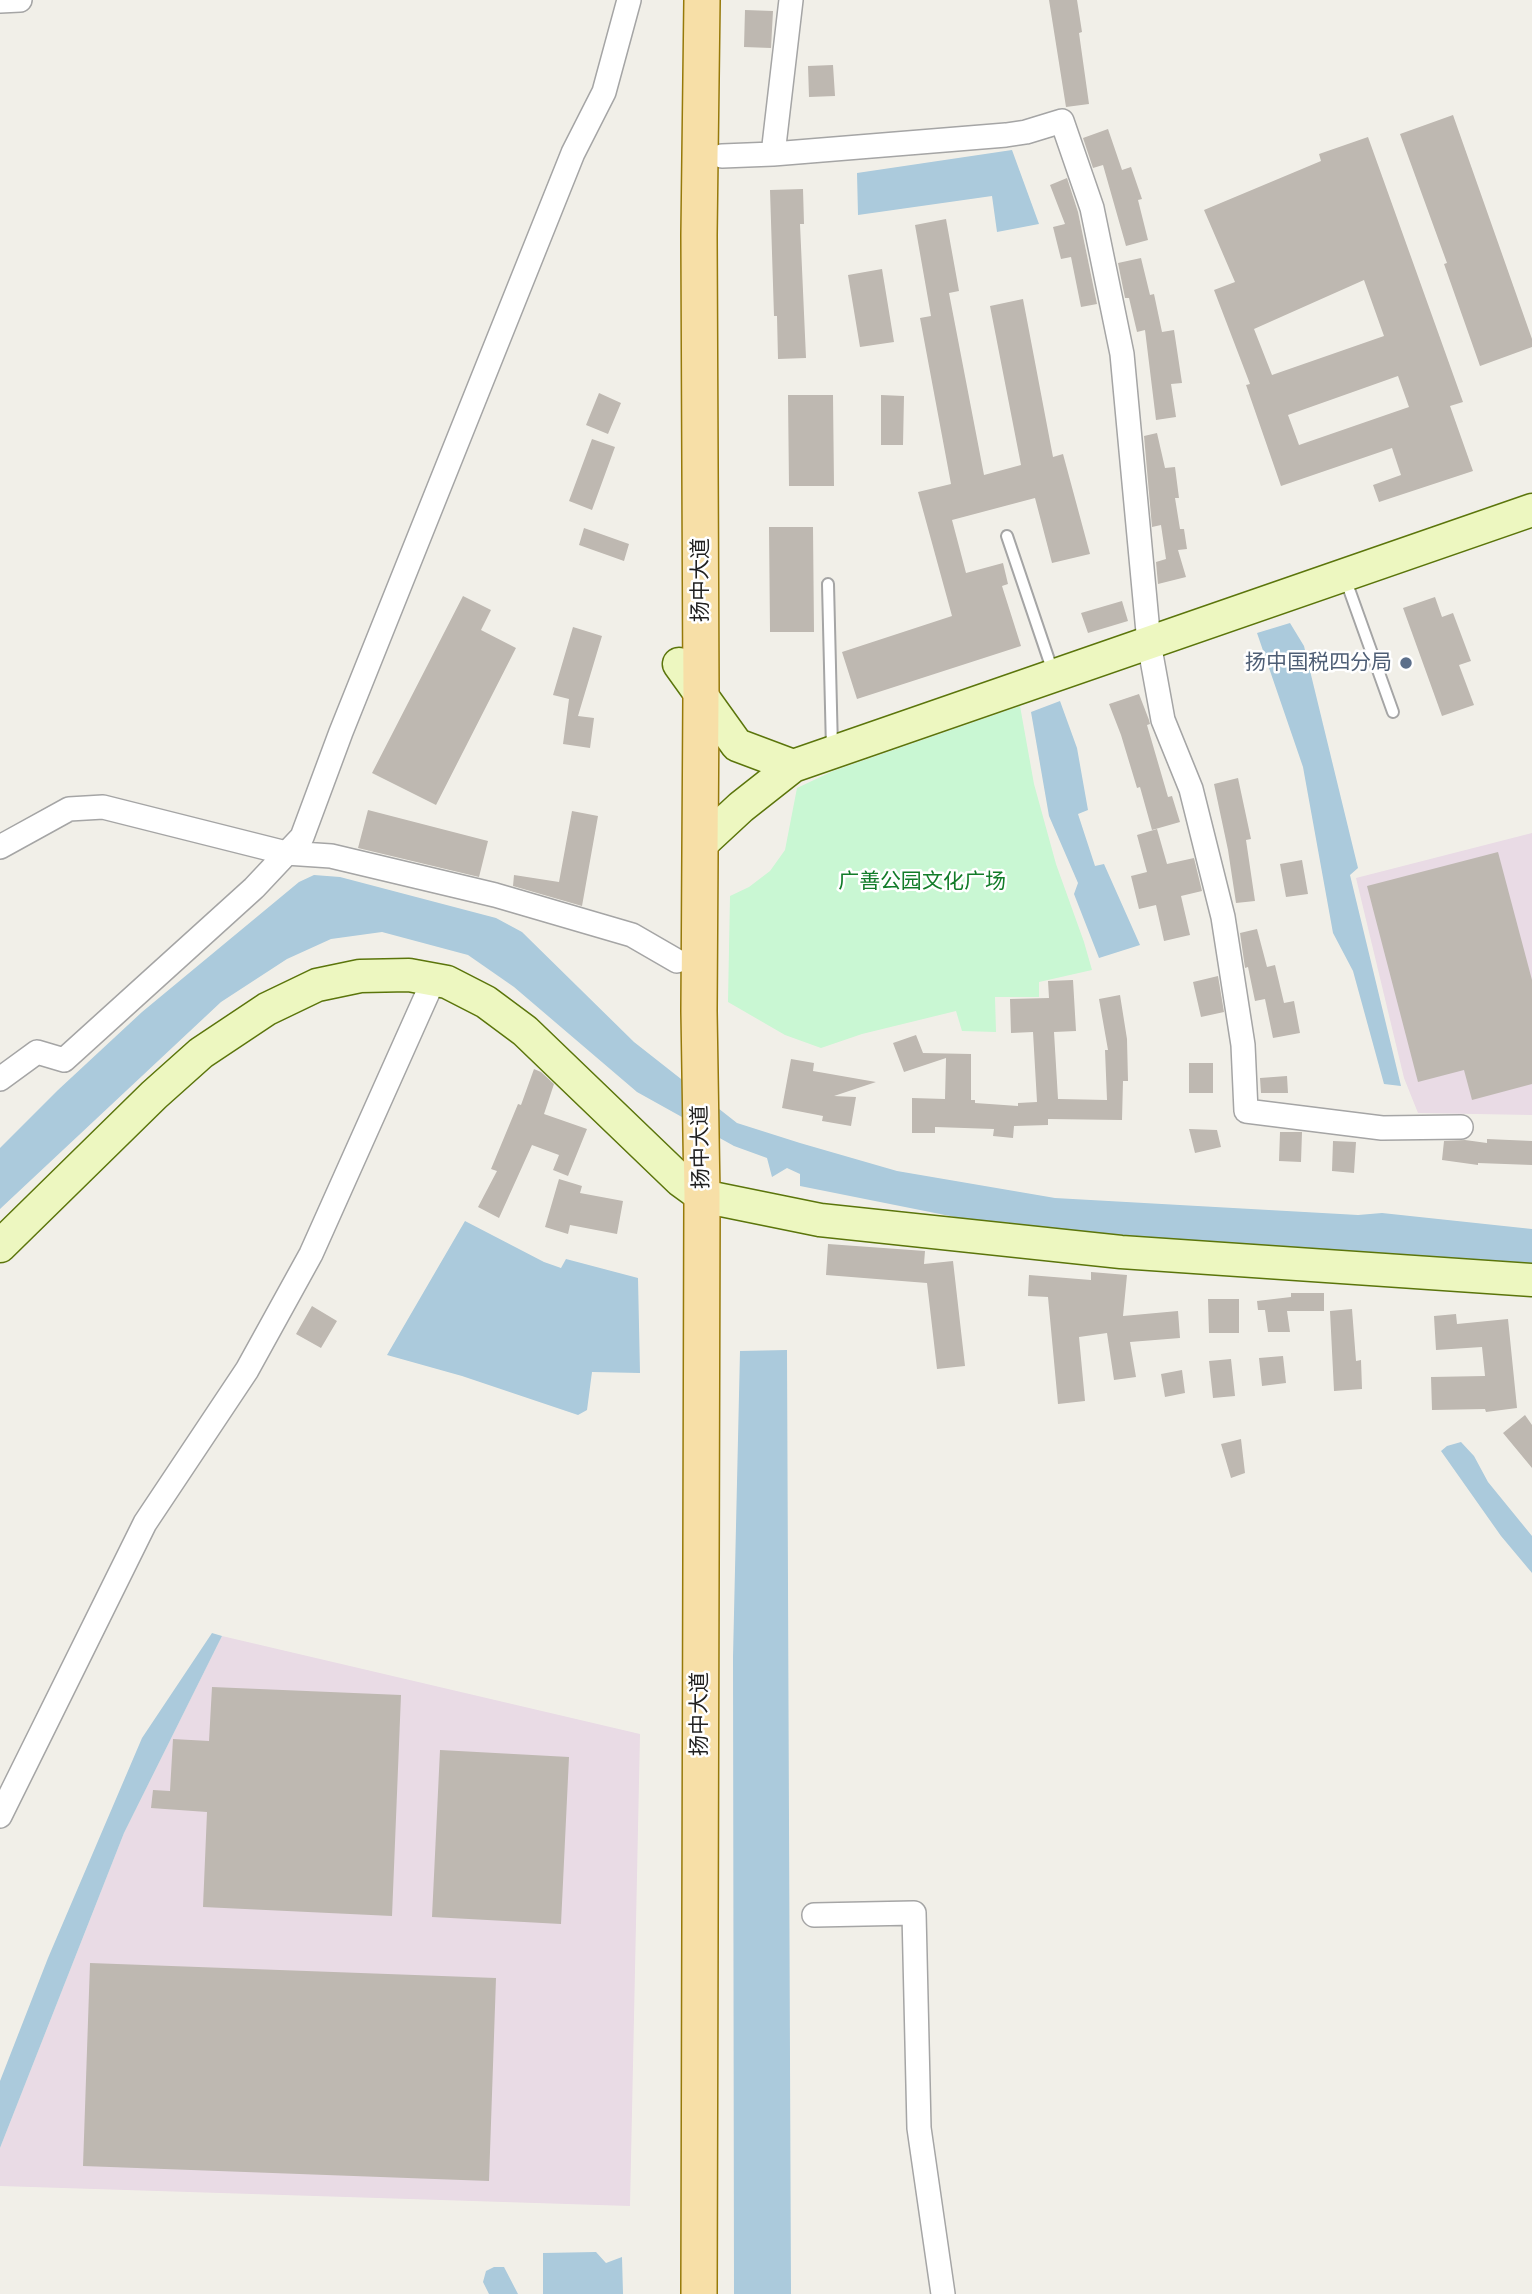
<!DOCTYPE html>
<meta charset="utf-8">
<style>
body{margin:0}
canvas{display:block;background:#f1efe8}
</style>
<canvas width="1532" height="2294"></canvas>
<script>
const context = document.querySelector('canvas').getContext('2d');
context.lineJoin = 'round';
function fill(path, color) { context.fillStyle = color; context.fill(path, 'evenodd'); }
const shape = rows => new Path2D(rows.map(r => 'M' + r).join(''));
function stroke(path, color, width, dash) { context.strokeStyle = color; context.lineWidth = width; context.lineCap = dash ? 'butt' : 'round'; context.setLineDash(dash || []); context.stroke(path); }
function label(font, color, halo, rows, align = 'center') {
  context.font = font + ' Montserrat,"Noto Sans SC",sans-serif'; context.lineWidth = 5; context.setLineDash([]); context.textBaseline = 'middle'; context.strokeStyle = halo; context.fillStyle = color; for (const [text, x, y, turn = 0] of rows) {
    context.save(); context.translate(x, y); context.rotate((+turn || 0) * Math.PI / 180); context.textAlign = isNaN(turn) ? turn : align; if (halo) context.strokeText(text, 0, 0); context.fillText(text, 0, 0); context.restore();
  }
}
fill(shape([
 [1532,833,1532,1115,1418,1113,1404,1078,1356,878],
 [222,1636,640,1734,630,2206,0,2186,0,2148,124,1833]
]), '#e9dbe5');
fill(shape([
 [1020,706,1034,784,1056,864,1084,942,1092,970,1039,982,1039,997,995,997,996,1032,962,1031,956,1011,862,1034,821,1048,785,1035,728,1002,730,896,749,887,770,871,785,850,797,788,833,771]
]), '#c9f7d3');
fill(shape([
 [1012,150,1039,224,997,232,992,196,858,215,857,173],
 [1290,623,1304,646,1358,868,1350,875,1401,1086,1384,1084,1353,971,1333,933,1303,767,1257,633],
 [1060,701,1077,748,1088,810,1078,814,1095,866,1104,864,1140,945,1099,958,1074,894,1078,883,1049,816,1031,712],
 [314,875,340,877,496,918,522,932,634,1042,737,1123,800,1143,897,1171,1055,1198,1358,1215,1382,1213,1532,1229,1532,1264,1125,1238,1000,1226,800,1186,800,1174,787,1168,772,1177,767,1158,734,1146,637,1092,514,987,468,955,382,932,331,939,287,959,221,1002,0,1209,0,1148,58,1090,142,1012,299,882],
 [465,1221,544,1262,561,1268,566,1259,638,1278,640,1373,592,1372,587,1410,578,1415,462,1376,387,1355],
 [787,1350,791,2294,734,2294,733,1657,740,1351],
 [1461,1442,1474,1456,1488,1482,1532,1536,1532,1573,1501,1536,1441,1451,1447,1446],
 [212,1633,222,1636,124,1833,0,2148,0,2081,48,1958,142,1738],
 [596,2252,606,2263,622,2257,623,2294,543,2294,543,2253],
 [494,2267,504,2267,518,2294,489,2294,483,2282,486,2271]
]), '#abcadc');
fill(shape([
 [1049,0,1077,0,1082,32,1079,33,1089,104,1066,107],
 [745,10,773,11,771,48,744,47],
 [833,65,835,96,809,97,808,66],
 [1453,115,1532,339,1532,347,1480,366,1444,264,1447,263,1400,134],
 [1108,129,1122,170,1131,167,1142,199,1138,200,1148,240,1126,246,1103,165,1093,168,1083,138],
 [1368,137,1463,402,1450,406,1473,471,1379,502,1373,485,1401,475,1392,448,1281,486,1246,385,1250,384,1214,290,1235,282,1204,210,1321,161,1319,154],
 [1364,280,1384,336,1272,375,1254,329],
 [1398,376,1409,407,1299,445,1288,415],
 [1067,178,1078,212,1097,304,1081,307,1071,257,1061,259,1053,227,1065,224,1050,185],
 [803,189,804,224,800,224,806,358,778,359,777,316,774,316,770,190],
 [946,219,959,291,949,293,984,475,1021,465,990,306,1023,299,1053,457,1063,454,1090,554,1052,563,1035,498,952,520,966,573,1003,563,1008,584,1002,586,1021,646,857,699,842,652,952,616,918,492,951,484,920,318,931,316,915,225],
 [1141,258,1150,295,1154,294,1162,332,1174,330,1182,383,1171,384,1176,417,1156,420,1145,330,1137,332,1129,298,1125,298,1118,263],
 [882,269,894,342,860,347,848,275],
 [599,393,621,403,608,434,586,425],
 [788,395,833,395,834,486,789,486],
 [881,395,904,396,903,445,881,445],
 [1157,433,1165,468,1175,467,1179,498,1175,498,1180,529,1184,529,1187,549,1178,550,1186,577,1158,584,1156,562,1166,559,1161,525,1152,527,1144,436],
 [592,439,615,447,592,510,569,501],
 [769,527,813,527,814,632,770,632],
 [584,528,629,544,624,561,579,545],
 [463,596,491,610,481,630,516,648,436,805,372,773],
 [1435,597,1442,617,1453,613,1471,661,1459,665,1474,705,1442,716,1403,608],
 [1122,601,1128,621,1088,633,1081,613],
 [573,627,602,636,578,716,594,718,590,748,563,744,569,699,553,695],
 [1139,694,1149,720,1150,724,1147,725,1168,797,1172,796,1180,822,1152,830,1140,787,1137,788,1121,735,1109,704],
 [1238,778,1251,839,1246,840,1255,901,1236,903,1228,850,1214,784],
 [368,810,488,841,479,877,358,848],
 [572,811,598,816,582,906,513,886,514,875,559,882],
 [1157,829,1167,864,1194,858,1202,891,1181,896,1190,935,1164,941,1156,905,1139,909,1131,876,1147,872,1137,835],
 [1498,852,1532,980,1532,1084,1472,1100,1464,1070,1418,1082,1367,886],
 [1302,860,1308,894,1286,897,1280,864],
 [1257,929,1267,967,1275,965,1284,1003,1294,1001,1300,1033,1273,1038,1265,999,1255,1001,1248,967,1245,968,1240,933],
 [1218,976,1224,1012,1201,1017,1193,982],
 [1073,980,1076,1031,1054,1032,1058,1099,1107,1100,1105,1050,1108,1050,1099,999,1120,995,1127,1039,1128,1081,1123,1081,1122,1120,1048,1119,1048,1125,1014,1126,1013,1138,993,1136,994,1129,935,1127,935,1133,912,1133,912,1098,945,1099,946,1058,904,1072,893,1043,916,1035,923,1053,971,1054,971,1100,975,1100,975,1103,1018,1106,1018,1103,1037,1102,1033,1032,1011,1033,1010,999,1049,998,1048,981],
 [791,1059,814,1063,813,1071,876,1082,834,1096,856,1097,851,1126,822,1121,823,1116,782,1108],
 [1189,1063,1213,1063,1213,1093,1189,1093],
 [534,1069,541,1072,554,1084,544,1114,587,1129,568,1176,553,1170,559,1155,532,1145,499,1218,478,1207,497,1171,491,1169,518,1104,521,1105],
 [1287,1076,1288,1093,1261,1093,1260,1078],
 [1189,1129,1217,1130,1221,1147,1195,1153],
 [1280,1132,1302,1132,1301,1162,1279,1161],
 [1487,1139,1532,1141,1532,1165,1478,1163,1478,1165,1442,1160,1444,1141,1465,1140,1487,1143],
 [1333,1141,1356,1142,1354,1173,1332,1171],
 [559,1179,582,1186,580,1193,623,1201,617,1234,570,1225,568,1234,545,1227],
 [828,1244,925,1251,924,1264,953,1261,965,1366,937,1369,927,1283,826,1275],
 [1091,1272,1127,1275,1123,1316,1178,1311,1180,1338,1130,1342,1136,1377,1114,1380,1107,1333,1079,1337,1085,1401,1058,1404,1048,1297,1028,1296,1029,1275,1091,1280],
 [1291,1293,1324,1293,1324,1311,1287,1311,1290,1332,1268,1332,1265,1310,1258,1310,1257,1301,1291,1297],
 [1208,1299,1239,1299,1239,1333,1209,1333],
 [312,1306,337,1321,321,1348,296,1334],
 [1352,1309,1356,1361,1361,1360,1362,1389,1334,1391,1330,1311],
 [1456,1314,1457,1324,1508,1319,1517,1408,1486,1412,1485,1409,1432,1410,1431,1377,1485,1376,1482,1347,1436,1350,1434,1316],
 [1283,1356,1286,1383,1262,1386,1259,1358],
 [1231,1359,1235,1396,1213,1398,1209,1361],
 [1182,1370,1185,1393,1165,1397,1161,1374],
 [1525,1415,1532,1425,1532,1468,1503,1433],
 [1241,1439,1245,1473,1231,1478,1221,1444],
 [212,1687,401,1695,392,1916,203,1907,207,1812,151,1808,153,1790,170,1791,173,1739,209,1741],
 [440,1750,569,1757,561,1924,432,1917],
 [90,1963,496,1978,489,2181,83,2166]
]), '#beb8b1');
const lane = shape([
 [1007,536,1053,672],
 [1345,578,1393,712],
 [828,584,832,749]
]);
const street = shape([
 [0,1,20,0],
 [773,154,791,0],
 [722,156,773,154,1006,135,1026,132,1062,121,1092,208,1122,354,1149,643,1163,720,1191,789,1223,917,1243,1045,1246,1111,1382,1128,1461,1127],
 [0,847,69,809,103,807,286,853,331,856,495,895,632,935,677,961],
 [0,1079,37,1052,64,1060,254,888,302,837,341,732,573,153,604,92,629,0],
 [0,1816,145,1523,247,1370,311,1254,434,979],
 [814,1915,914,1913,919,2128,943,2294]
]);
const secondary = shape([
 [679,664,737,745,793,766],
 [700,845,741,807,793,766,1532,510],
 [0,1246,154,1095,201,1053,267,1009,317,985,360,976,409,975,447,982,486,1002,525,1031,680,1180,702,1196,820,1220,1121,1252,1532,1280]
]);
const primary = shape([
 [699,2294,702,1196,699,1011,701,696,699,235,702,0]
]);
stroke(lane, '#a5a5a5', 14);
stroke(street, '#a5a5a5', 26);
stroke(secondary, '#5b750b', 35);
stroke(primary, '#967909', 38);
stroke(lane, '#fff', 10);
stroke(street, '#fff', 23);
stroke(secondary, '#edf7c0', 32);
stroke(primary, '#f7dfa7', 35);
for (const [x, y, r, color] of [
 [1406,663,7,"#5c6f8a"]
]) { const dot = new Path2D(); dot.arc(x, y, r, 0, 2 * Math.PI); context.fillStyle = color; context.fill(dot); stroke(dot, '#fff', 2.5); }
label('21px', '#212121', '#fff', [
 ["扬中大道",701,580,-90],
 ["扬中大道",701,1147,-91],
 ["扬中大道",700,1714,-90]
]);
label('21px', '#4e5e75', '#fff', [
 ["扬中国税四分局",1392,663]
], 'right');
label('21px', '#127c29', '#fff', [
 ["广善公园文化广场",922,882]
]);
</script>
